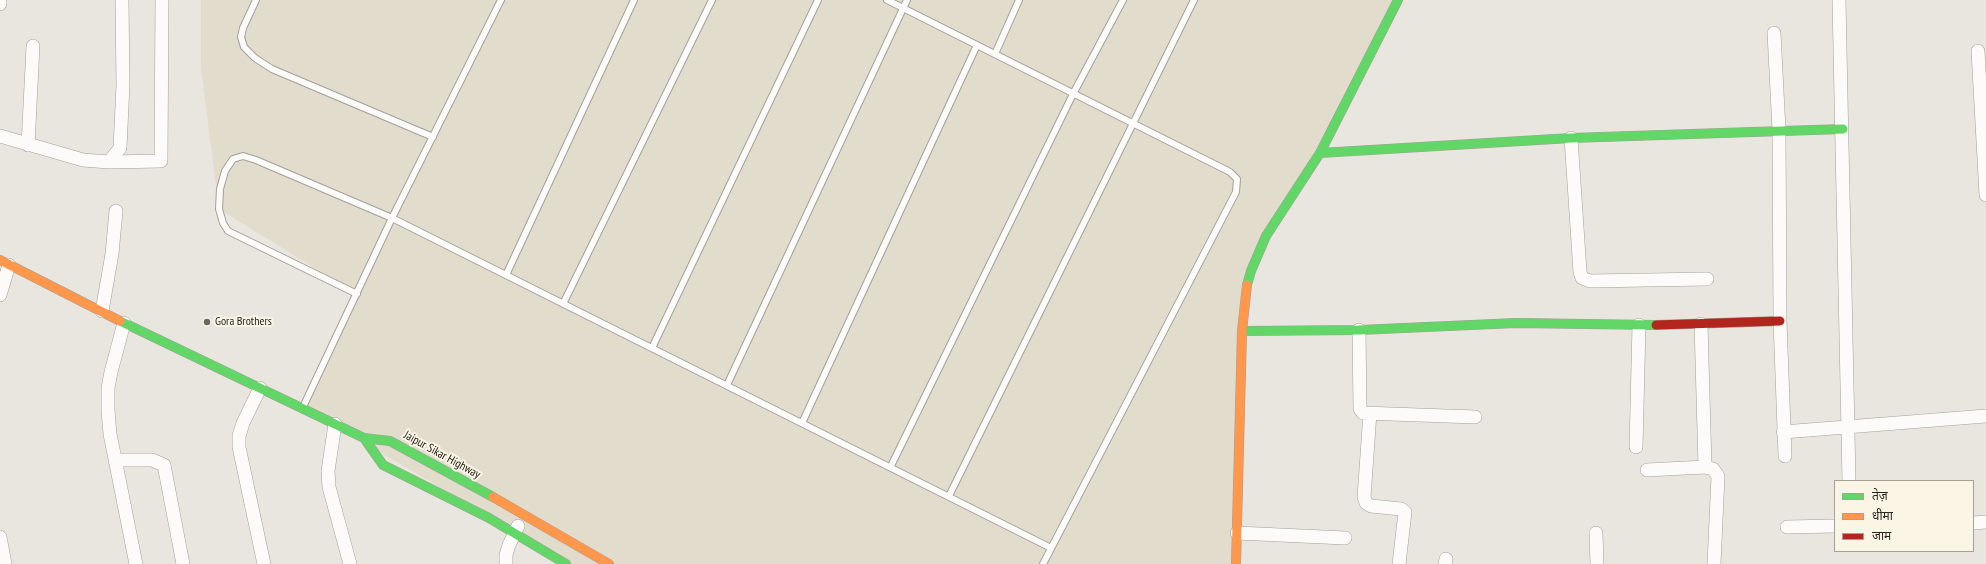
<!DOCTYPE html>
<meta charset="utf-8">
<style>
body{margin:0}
#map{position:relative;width:1986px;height:564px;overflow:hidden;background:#e8e6de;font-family:"PT Sans Narrow","Noto Sans Devanagari",sans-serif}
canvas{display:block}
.legend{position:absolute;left:1834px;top:480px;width:140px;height:72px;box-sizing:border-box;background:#fbf5e6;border:1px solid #a6a196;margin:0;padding:5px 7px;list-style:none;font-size:12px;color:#26241e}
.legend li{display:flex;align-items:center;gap:8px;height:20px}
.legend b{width:20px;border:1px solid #a6a196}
</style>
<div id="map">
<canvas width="1986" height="564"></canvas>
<ul class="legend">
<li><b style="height:5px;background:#63d668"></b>तेज़</li>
<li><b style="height:5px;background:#ff974d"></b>धीमा</li>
<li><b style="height:5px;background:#b3261e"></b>जाम</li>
</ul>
</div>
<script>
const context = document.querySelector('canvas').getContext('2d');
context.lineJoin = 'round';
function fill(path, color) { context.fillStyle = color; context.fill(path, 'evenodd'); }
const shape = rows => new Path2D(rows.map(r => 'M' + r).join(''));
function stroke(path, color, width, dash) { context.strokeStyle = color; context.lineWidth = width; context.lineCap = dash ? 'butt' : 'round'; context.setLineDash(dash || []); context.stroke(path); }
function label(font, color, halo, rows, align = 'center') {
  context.font = font + ' "PT Sans Narrow",sans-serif'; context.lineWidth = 4; context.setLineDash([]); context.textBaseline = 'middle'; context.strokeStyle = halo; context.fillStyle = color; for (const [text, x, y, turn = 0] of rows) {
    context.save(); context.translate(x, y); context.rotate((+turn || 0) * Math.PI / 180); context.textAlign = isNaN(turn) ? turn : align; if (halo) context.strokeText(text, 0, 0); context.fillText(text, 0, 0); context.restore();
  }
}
fill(shape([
 [201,0,1398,0,1251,271,1234,564,573,564,303,408,357,294,219,209,201,68]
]), '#e2dccd');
const lane = shape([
 [256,0,243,28,241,37,244,47,255,58,272,69,433,137],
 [887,0,1230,172,1237,179,1236,192,1043,564],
 [995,54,1019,0],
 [506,275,634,0],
 [357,294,228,231,223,223,219,209,220,189,225,171,233,159,243,156,256,160,392,218,1051,548],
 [563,304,712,0],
 [652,348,818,0],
 [727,385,907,0],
 [303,407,392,218,501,0],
 [802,423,977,45],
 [891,466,1073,94,1123,0],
 [949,496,1194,0]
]);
const street = shape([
 [1839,0,1849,481],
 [0,4,0,0],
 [1774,33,1779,130,1780,321,1785,456],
 [1978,51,1986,195],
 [0,136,83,160,109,162,120,148,123,85,122,0],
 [1571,138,1580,272,1582,278,1590,281,1707,279],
 [28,145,33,46],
 [109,162,161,161,162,0],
 [0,295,9,265],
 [102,311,112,254,116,211],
 [124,323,111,372,108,388,108,410,110,434,136,564],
 [1701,324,1705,467],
 [1359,330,1360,409,1363,413,1475,417],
 [260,388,243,423,239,436,239,447,264,564],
 [1370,413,1364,497,1366,503,1371,506,1401,509,1405,512,1399,564],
 [335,424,328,471,329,487,350,564],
 [1783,432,1986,416],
 [1636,447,1639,325],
 [115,460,152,460,164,465,183,564],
 [1647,470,1705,467,1713,469,1718,476,1714,564],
 [1973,523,1986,522],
 [1787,527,1835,526],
 [1237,533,1345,538],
 [1596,533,1597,564],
 [0,537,5,564],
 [506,564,506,555,509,545,518,526],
 [1445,564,1446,559]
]);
const fast = shape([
 [1320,153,1571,138,1843,129],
 [1247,285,1251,271,1266,236,1320,153,1398,0],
 [120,321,364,438,390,441,493,497],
 [1242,331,1359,330,1516,323,1656,325],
 [364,438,383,465,489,518,566,564]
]);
const slow = shape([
 [0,260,120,321],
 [493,497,609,564],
 [1236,564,1242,331,1247,285]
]);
const jam = shape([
 [1656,325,1780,321]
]);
stroke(lane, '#a2a09a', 8);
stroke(street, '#a2a09a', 14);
stroke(fast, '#a2a09a', 10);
stroke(slow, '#a2a09a', 10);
stroke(jam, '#a2a09a', 10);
stroke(lane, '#fcfbfa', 6);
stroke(street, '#fcfbfa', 13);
stroke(fast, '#63d668', 9);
stroke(slow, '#ff974d', 9);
stroke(jam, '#b3261e', 9);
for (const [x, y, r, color] of [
 [207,322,4,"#6a6861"]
]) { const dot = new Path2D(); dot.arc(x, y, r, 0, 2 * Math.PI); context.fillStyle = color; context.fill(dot); stroke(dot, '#fbf5e6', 1.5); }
label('12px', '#26241e', '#fbf5e6', [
 ["Gora Brothers",215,322]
], 'left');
label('12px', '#26241e', '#fbf5e6', [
 ["Jaipur Sikar Highway",442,455,29]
]);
</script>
